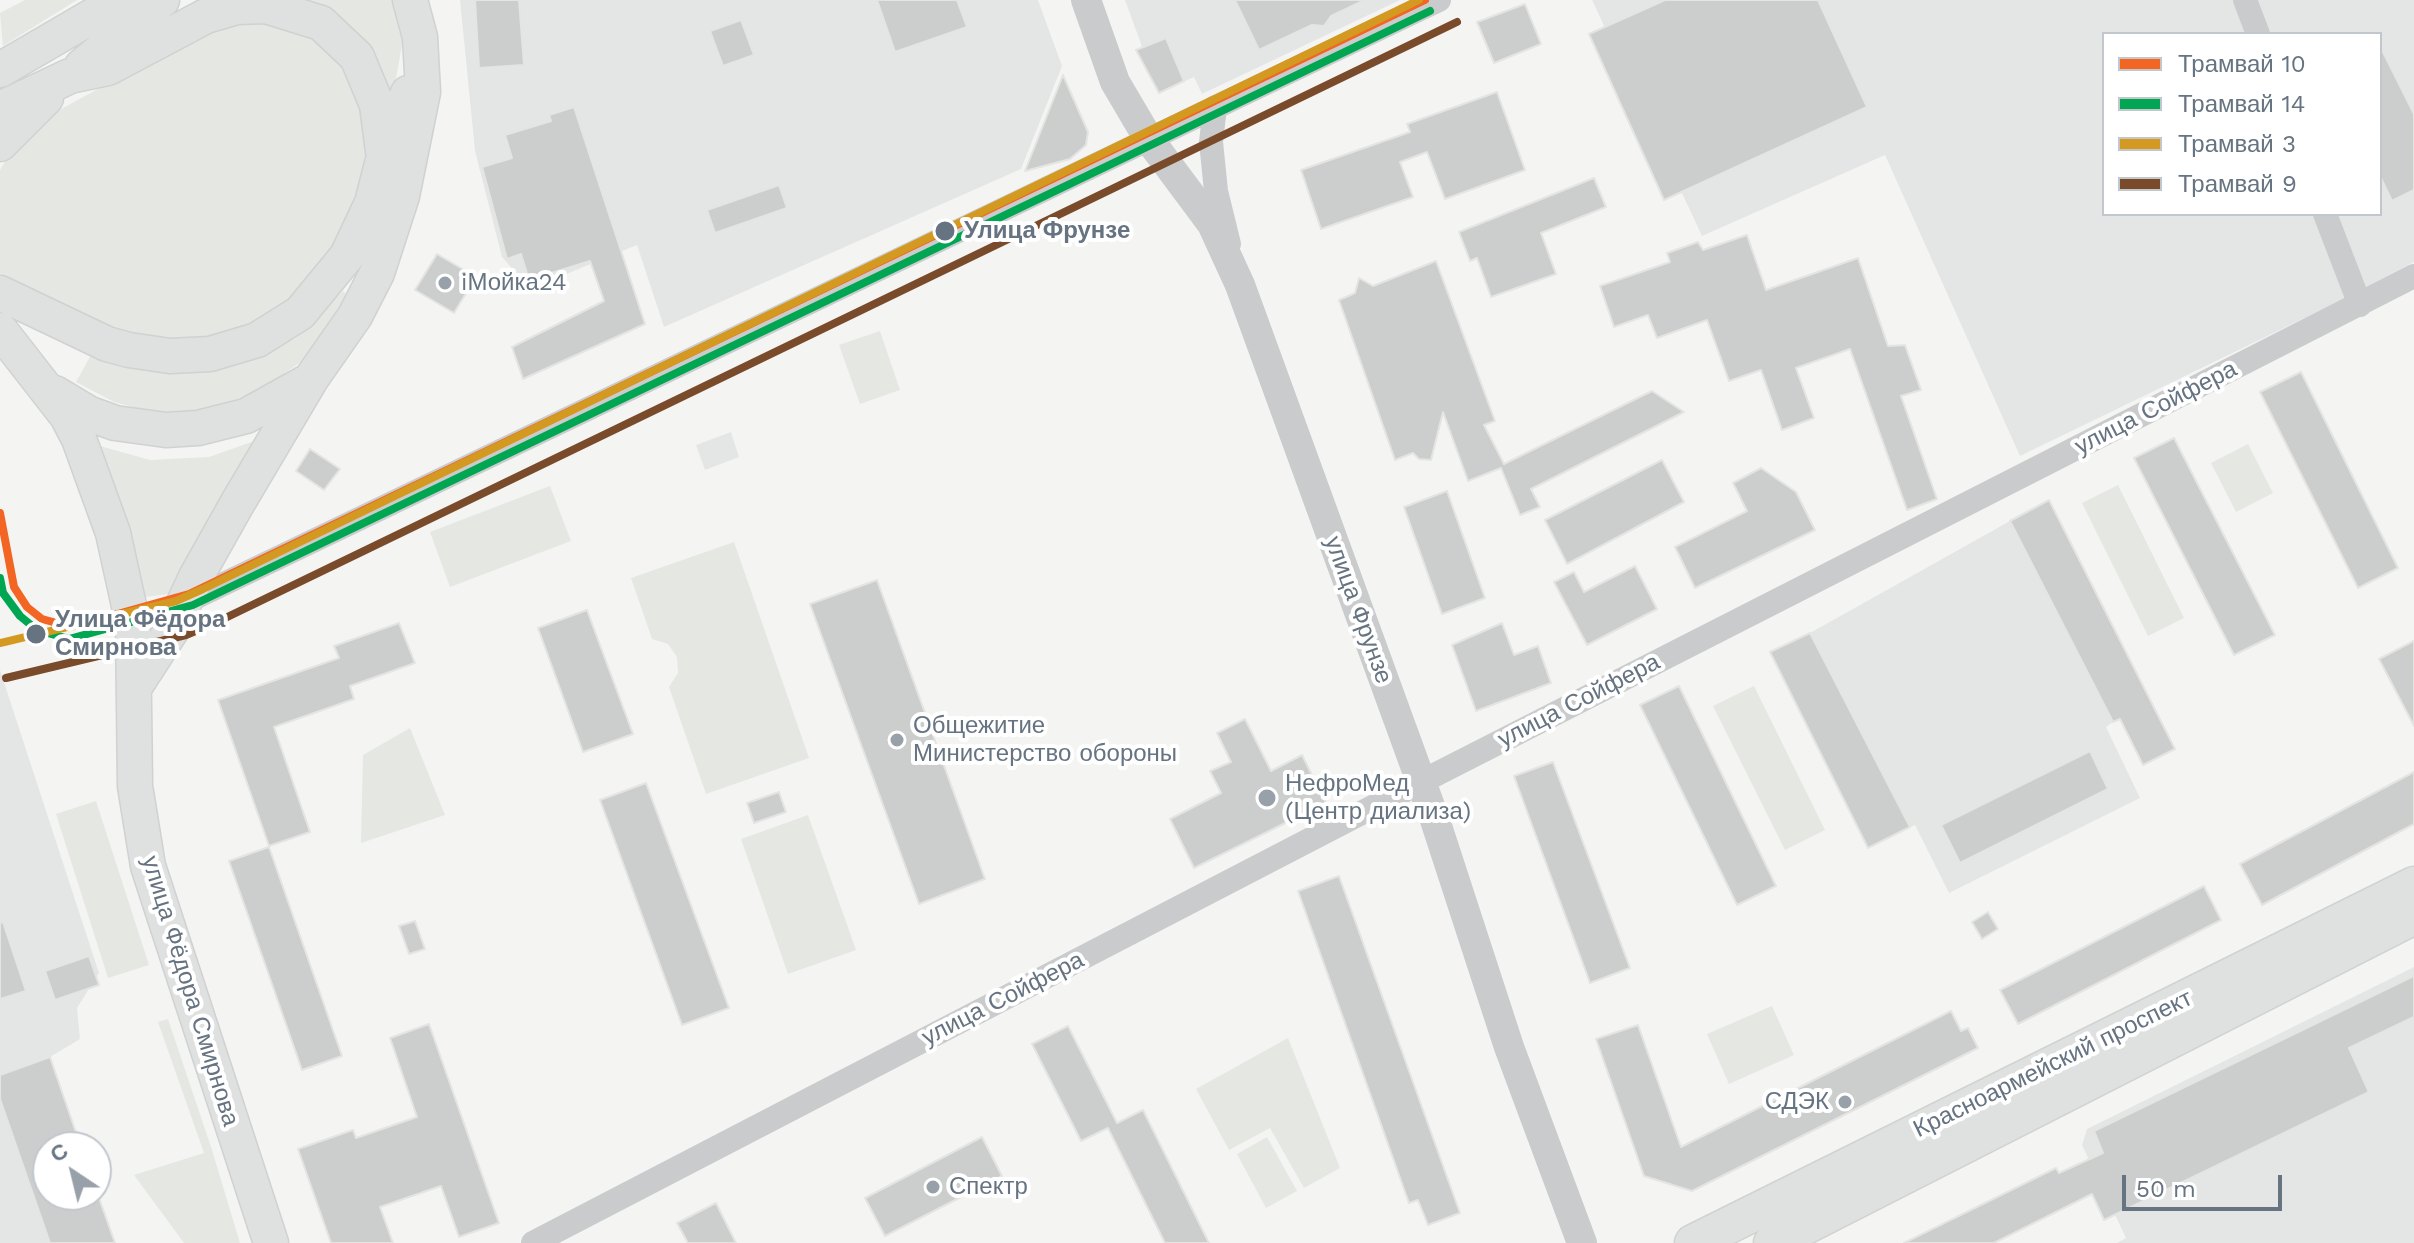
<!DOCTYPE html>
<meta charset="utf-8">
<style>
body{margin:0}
#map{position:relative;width:2414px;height:1243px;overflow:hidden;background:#f4f5f3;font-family:"Work Sans",sans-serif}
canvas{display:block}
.legend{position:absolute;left:2102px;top:32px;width:280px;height:184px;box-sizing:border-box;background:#fff;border:2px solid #c2c7cd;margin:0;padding:10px 14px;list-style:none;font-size:24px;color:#667381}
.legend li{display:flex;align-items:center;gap:16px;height:40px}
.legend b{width:40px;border:2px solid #c2c7cd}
.north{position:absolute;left:32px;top:1131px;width:80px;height:80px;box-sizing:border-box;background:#fff;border:2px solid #c2c7cd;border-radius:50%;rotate:325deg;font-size:22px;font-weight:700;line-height:32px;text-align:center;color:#667381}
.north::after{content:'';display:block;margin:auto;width:28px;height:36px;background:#98a0a9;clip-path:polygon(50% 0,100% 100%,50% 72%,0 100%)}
.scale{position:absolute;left:2122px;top:1175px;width:160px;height:36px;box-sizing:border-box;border:4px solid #667381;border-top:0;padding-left:10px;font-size:24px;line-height:28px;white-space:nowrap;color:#667381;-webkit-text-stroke:6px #fff;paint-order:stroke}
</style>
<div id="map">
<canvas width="2414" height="1243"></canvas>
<ul class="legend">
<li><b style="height:10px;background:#f26522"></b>Трамвай 10</li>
<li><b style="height:10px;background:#00a651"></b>Трамвай 14</li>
<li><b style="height:10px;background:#d39920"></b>Трамвай 3</li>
<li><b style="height:10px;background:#7a4b2a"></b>Трамвай 9</li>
</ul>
<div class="north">С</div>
<div class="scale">50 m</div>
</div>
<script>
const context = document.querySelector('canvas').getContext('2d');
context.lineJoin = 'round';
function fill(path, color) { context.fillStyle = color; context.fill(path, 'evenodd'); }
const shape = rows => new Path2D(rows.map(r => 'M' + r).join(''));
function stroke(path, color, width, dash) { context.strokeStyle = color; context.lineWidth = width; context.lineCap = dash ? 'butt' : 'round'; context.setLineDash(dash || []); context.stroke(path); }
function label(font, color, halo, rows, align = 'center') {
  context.font = font + ' "Work Sans",sans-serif'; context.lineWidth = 8; context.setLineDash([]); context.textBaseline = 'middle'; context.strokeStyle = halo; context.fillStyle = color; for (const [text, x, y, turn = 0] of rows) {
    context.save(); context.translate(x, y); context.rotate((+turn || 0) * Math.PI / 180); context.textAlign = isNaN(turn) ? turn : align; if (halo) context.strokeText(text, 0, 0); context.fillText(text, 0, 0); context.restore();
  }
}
fill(shape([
 [460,0,1038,0,1062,66,1021,169,664,327,637,245,530,289,502,257,475,151],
 [1125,0,1400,0,1202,94,1194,77,1159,93],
 [1592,0,2235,0,2248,34,2104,34,2104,214,2317,214,2348,297,2020,456,1885,155,1702,236],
 [2255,0,2414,0,2414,262,2362,289,2334,214,2380,214,2380,34,2268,34],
 [731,432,739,457,705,470,696,445],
 [2010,521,2113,722,2106,727,2140,798,1949,893,1915,825,1910,827,1810,633],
 [0,670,99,973,77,1008,80,1039,50,1057,81,1147,48,1147,48,1195,96,1195,96,1189,115,1243,0,1243],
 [2414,967,2414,1243,2117,1243,2126,1238,2082,1145,2087,1129]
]), '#e4e6e6');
fill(shape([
 [25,0,77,0,3,46,0,13],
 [296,0,394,0,404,34,390,111],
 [222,21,300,23,355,73,368,151,356,206,330,255,298,294,246,328,197,340,162,341,105,327,0,274,0,170,13,148,54,113],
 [343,291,349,297,312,351,298,364,262,389,218,407,176,412,148,411,114,402,76,382,91,355,170,373,235,365,296,338],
 [880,331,900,390,860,404,839,345],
 [260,439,169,594,145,597,127,519,100,446,150,460,209,457],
 [2248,444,2273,493,2236,512,2211,463],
 [2118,485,2184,618,2148,636,2082,503],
 [550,486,571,541,450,587,430,532],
 [734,542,809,758,706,794,669,687,678,673,677,657,668,644,652,639,631,578],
 [1754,686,1825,830,1785,850,1713,706],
 [410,728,445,815,361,843,363,755],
 [96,801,149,965,108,978,56,814],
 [808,815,856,950,788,974,741,839],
 [1772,1006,1794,1055,1729,1084,1707,1034],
 [168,1019,212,1150,240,1243,184,1243,134,1175,204,1153,158,1022],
 [1288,1038,1340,1168,1304,1188,1270,1128,1229,1150,1196,1089],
 [1267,1137,1297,1191,1266,1208,1237,1154]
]), '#e4e7e2');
const building = shape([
 [475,0,519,0,524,65,479,68,475,0],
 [877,0,957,0,967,27,895,52,877,0],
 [1235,0,1365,0,1331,16,1324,26,1312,25,1259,50,1235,0],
 [1665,0,1818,0,1867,107,1664,200,1589,34,1665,0],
 [1525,4,1541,44,1494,63,1477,22,1525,4],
 [741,20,754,55,723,66,710,31,741,20],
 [1166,38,1184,81,1159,93,1136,50,1166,38],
 [2380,46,2414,114,2414,190,2392,201,2380,176,2380,46],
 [1063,75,1088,132,1086,145,1070,159,1025,171,1063,75],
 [1497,92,1525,170,1445,199,1427,152,1400,162,1413,197,1321,229,1301,170,1410,132,1407,124,1497,92],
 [574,107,645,324,523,379,512,347,604,301,590,261,529,280,521,254,507,259,482,167,512,158,505,135,551,121,549,115,574,107],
 [1594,178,1606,207,1541,233,1556,274,1491,297,1477,258,1470,261,1459,232,1594,178],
 [779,185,787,208,715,233,707,210,779,185],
 [1747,235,1766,290,1858,258,1888,346,1905,345,1921,390,1901,396,1937,499,1907,510,1850,349,1796,368,1814,418,1782,430,1761,370,1729,381,1707,320,1657,338,1648,315,1614,327,1600,286,1670,262,1667,253,1698,242,1703,250,1747,235],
 [437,254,476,277,454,313,415,290,437,254],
 [1436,261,1495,421,1484,425,1504,464,1652,391,1684,412,1531,489,1540,507,1520,515,1501,468,1468,481,1443,412,1431,460,1419,459,1413,453,1395,460,1339,300,1355,293,1359,278,1373,286,1436,261],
 [2301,372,2398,568,2358,588,2260,392,2301,372],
 [2174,438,2275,635,2234,655,2134,458,2174,438],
 [310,449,340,469,324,490,296,471,310,449],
 [1662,460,1684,502,1567,564,1545,520,1662,460],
 [1761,468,1796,492,1815,530,1695,588,1675,547,1747,511,1733,483,1761,468],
 [1447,491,1485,598,1442,614,1404,507,1447,491],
 [2049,500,2175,749,2143,765,2120,719,2113,722,2010,521,2049,500],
 [1635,566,1657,609,1587,645,1554,582,1574,572,1584,592,1635,566],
 [877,580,985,879,919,904,810,604,877,580],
 [587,610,633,734,583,752,538,628,587,610],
 [399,623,415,663,350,686,354,699,274,727,310,832,269,846,218,700,339,658,334,646,399,623],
 [1502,623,1514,655,1538,646,1551,683,1476,711,1452,645,1502,623],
 [1810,633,1910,827,1868,848,1770,652,1810,633],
 [2414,641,2414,726,2379,659,2414,641],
 [1679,686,1776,886,1737,905,1640,705,1679,686],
 [1245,719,1271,771,1302,755,1326,803,1194,868,1170,819,1221,793,1210,771,1231,762,1217,733,1245,719],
 [2090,751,2108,789,1960,863,1941,825,2090,751],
 [1553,762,1630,968,1590,983,1514,776,1553,762],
 [2414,772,2414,824,2262,905,2240,864,2414,772],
 [646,783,729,1008,682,1025,600,800,646,783],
 [779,792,786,812,754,823,747,803,779,792],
 [269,847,342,1056,302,1070,229,861,269,847],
 [1339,876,1460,1213,1428,1225,1418,1200,1409,1203,1298,891,1339,876],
 [2204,886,2221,920,2018,1024,2000,990,2204,886],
 [1988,912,1998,929,1982,939,1972,922,1988,912],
 [415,921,425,949,409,954,399,926,415,921],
 [3,922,26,991,0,999,0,923,3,922],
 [89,956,99,985,55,1000,45,971,89,956],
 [2414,976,2414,1017,2349,1048,2369,1092,2104,1220,2092,1194,1994,1243,1904,1243,2056,1168,2059,1173,2103,1153,2094,1131,2414,976],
 [1951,1011,1961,1031,1968,1028,1978,1048,1692,1191,1644,1176,1596,1039,1638,1025,1681,1147,1951,1011],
 [429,1024,499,1223,459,1237,441,1186,380,1207,393,1243,331,1243,298,1149,353,1130,356,1138,417,1117,390,1038,429,1024],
 [1068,1026,1117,1123,1143,1110,1209,1243,1165,1243,1108,1128,1081,1141,1032,1044,1068,1026],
 [50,1057,81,1147,48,1147,48,1195,98,1195,115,1243,50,1243,0,1099,0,1075,50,1057],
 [982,1137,1002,1176,885,1236,865,1198,982,1137],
 [716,1203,736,1243,688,1243,677,1223,716,1203]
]);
fill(building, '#cccece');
stroke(building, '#e4e4e3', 2);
const secondary = shape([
 [82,66,162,0],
 [0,70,120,0],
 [0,109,70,76,108,68,206,16,237,7,266,6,321,23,357,57,377,105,383,151],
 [0,144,46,98],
 [0,293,107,344,129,350,170,356,210,354,257,340,300,313,347,256,372,203,383,160,408,93],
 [0,330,67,416,79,439,113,533,133,624,135,786,148,866,271,1243],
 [55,393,90,414,115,423,166,430,198,428,246,416,307,382],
 [134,688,171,631,196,577,237,504,311,379,355,316,377,273,402,196,423,92,420,37,410,0]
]);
const primary = shape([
 [1693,1243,2414,885],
 [1772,1243,2414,916]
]);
stroke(secondary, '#d0d1d1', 37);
stroke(primary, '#d1d2d2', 39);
stroke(shape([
 [2245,0,2258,34],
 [1215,107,1211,142,1216,191,1229,244],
 [2325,214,2360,305],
 [184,603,1439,0],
 [533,1243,1421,782,2414,276]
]), '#cacbcd', 24);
stroke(shape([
 [1086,0,1115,82,1148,138,1212,224,1240,285,1435,820,1509,1047,1582,1243]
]), '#cacbcd', 30);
stroke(secondary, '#dfe0e0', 34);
stroke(primary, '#dfe0e0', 36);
stroke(shape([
 [0,513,14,587,27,607,42,619,71,627,189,594,1425,0]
]), '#f26522', 8);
stroke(shape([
 [0,578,3,593,20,616,37,630,69,639,193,605,1430,11]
]), '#00a651', 8);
stroke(shape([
 [0,643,176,601,203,589,1419,0]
]), '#d39920', 8);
stroke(shape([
 [6,678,186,635,217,622,1457,22]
]), '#7a4b2a', 8);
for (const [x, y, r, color] of [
 [945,231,11,"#667381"],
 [445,283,8,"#98a0a9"],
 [36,634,11,"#667381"],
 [897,740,8,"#98a0a9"],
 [1267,798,10,"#98a0a9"],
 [1845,1102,8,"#98a0a9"],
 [933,1187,8,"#98a0a9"]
]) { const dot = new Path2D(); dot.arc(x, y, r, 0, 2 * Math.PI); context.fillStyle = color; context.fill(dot); stroke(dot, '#fff', 3); }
label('bold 24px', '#667381', '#fff', [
 ["Улица Фрунзе",964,231],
 ["Улица Фёдора",55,620],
 ["Смирнова",55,648]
], 'left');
label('24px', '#667381', '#fff', [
 ["iМойка24",461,283],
 ["Общежитие",913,726],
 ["Министерство обороны",913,754],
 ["НефроМед",1285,784],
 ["(Центр диализа)",1285,812],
 ["СДЭК",1829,1102,"right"],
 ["Спектр",949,1187]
], 'left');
label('24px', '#667381', '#fff', [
 ["улица Сойфера",2156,408,-27],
 ["улица Фрунзе",1358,610,70],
 ["улица Сойфера",1579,701,-27],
 ["улица Фёдора Смирнова",190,991,73],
 ["улица Сойфера",1003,999,-27],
 ["Красноармейский проспект",2053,1064,-26]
]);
</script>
